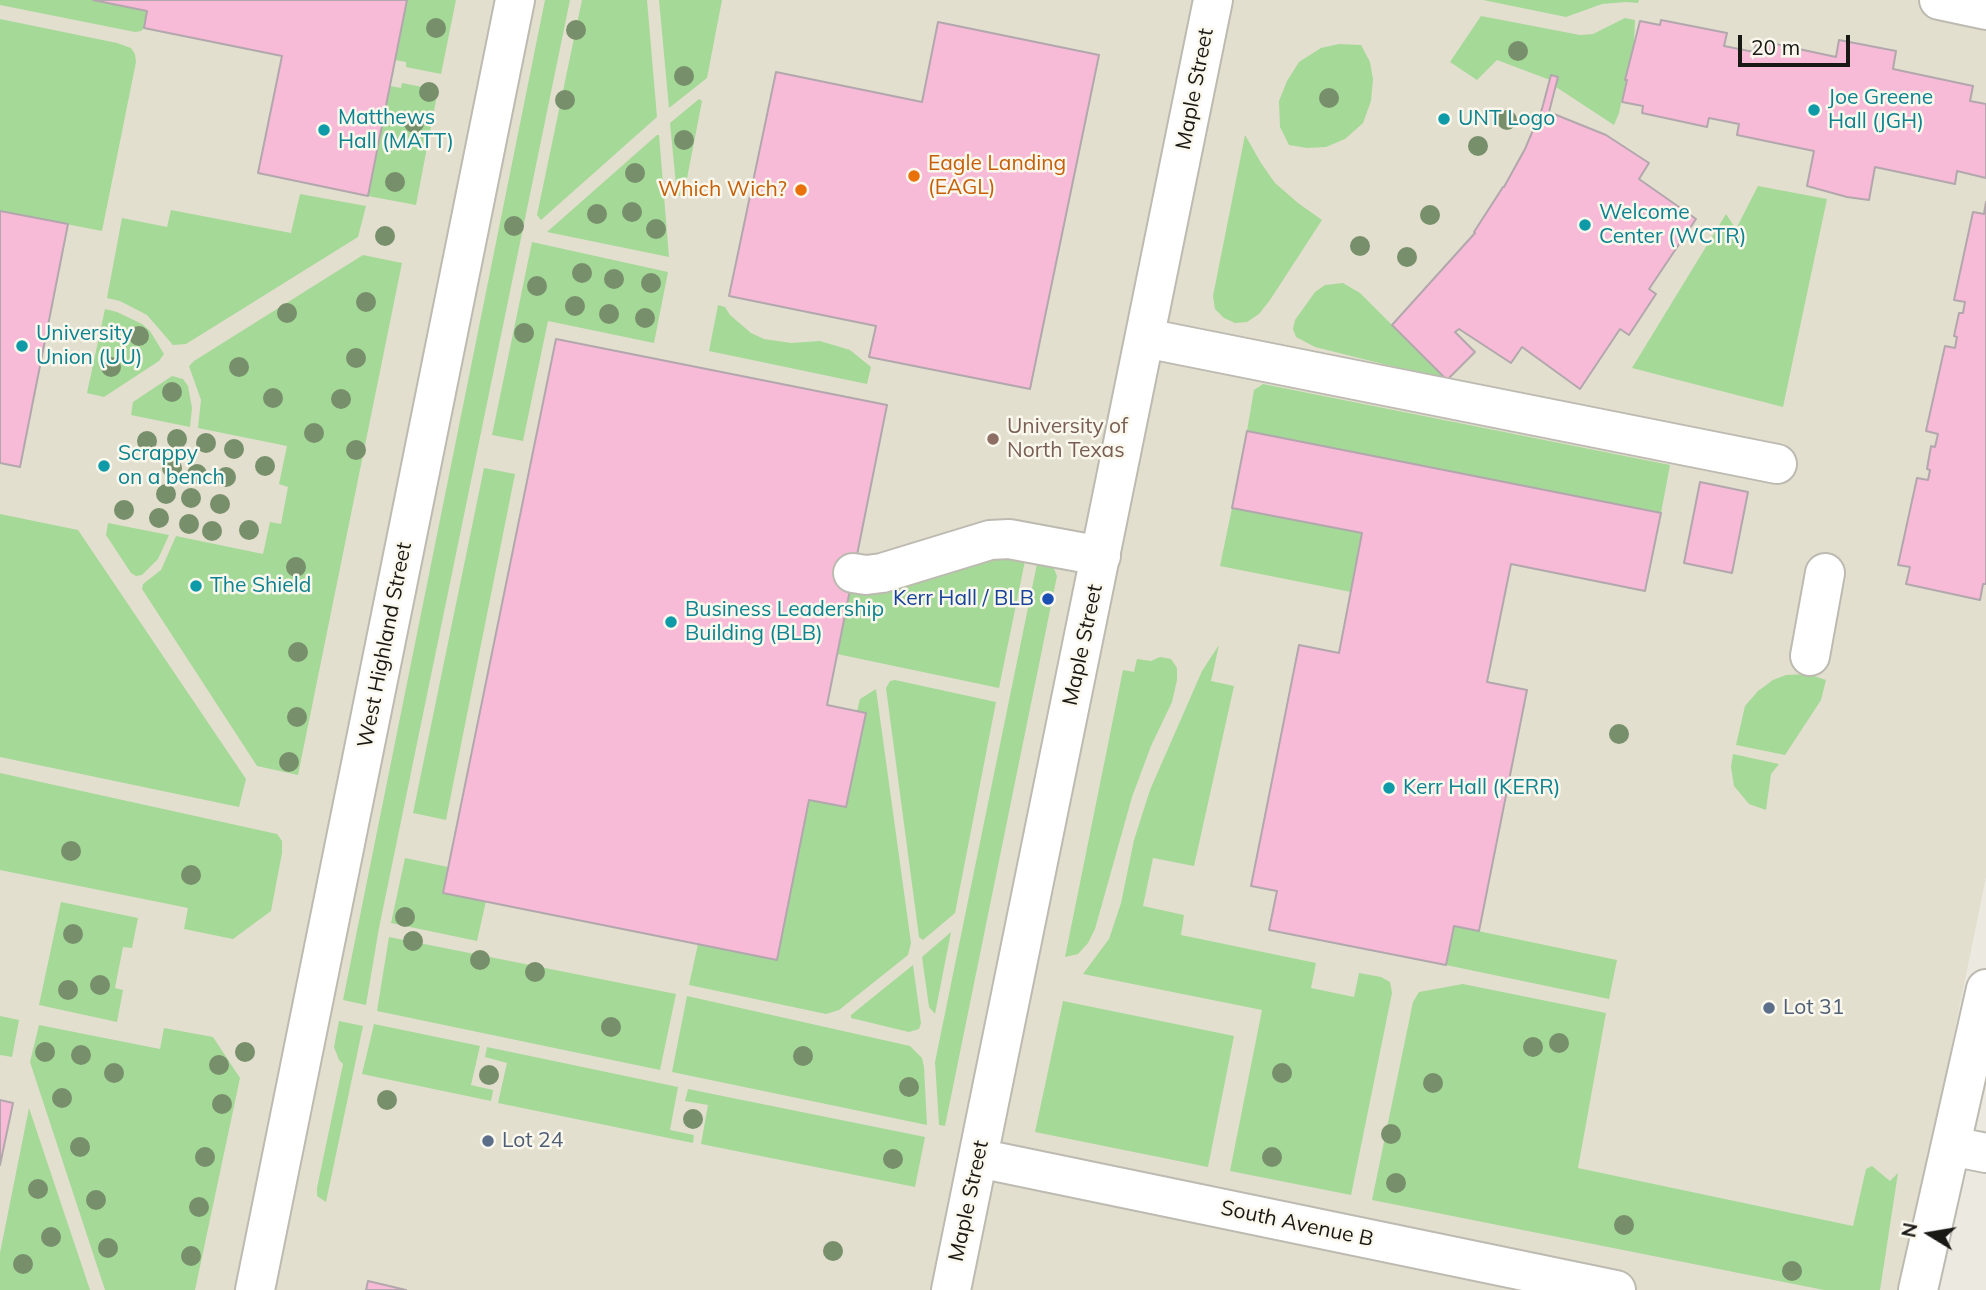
<!DOCTYPE html>
<style>
body{margin:0}
#map{position:relative;width:1986px;height:1290px;overflow:hidden;background:#eceae0;font-family:Mulish,sans-serif}
canvas{display:block}
.north{position:absolute;left:1895px;top:1199px;width:70px;height:70px;-webkit-text-stroke:5px #faf7ed;paint-order:stroke;rotate:281deg;font-size:19px;font-weight:700;line-height:28px;text-align:center;color:#181814}
.north::after{content:'';display:block;margin:auto;width:24px;height:32px;background:#181814;clip-path:polygon(50% 0,100% 100%,50% 72%,0 100%)}
.scale{position:absolute;left:1738px;top:35px;width:112px;height:32px;box-sizing:border-box;border:4px solid #181814;border-top:0;padding-left:9px;font-size:21px;line-height:24px;white-space:nowrap;color:#181814;-webkit-text-stroke:5px #faf7ed;paint-order:stroke}
</style>
<div id="map">
<canvas width="1986" height="1290"></canvas>
<div class="north">N</div>
<div class="scale">20 m</div>
</div>
<script>
const context = document.querySelector('canvas').getContext('2d');
context.lineJoin = 'round';
function fill(path, color) { context.fillStyle = color; context.fill(path, 'evenodd'); }
const shape = rows => new Path2D(rows.map(r => 'M' + r).join(''));
function stroke(path, color, width, dash) { context.strokeStyle = color; context.lineWidth = width; context.lineCap = dash ? 'butt' : 'round'; context.setLineDash(dash || []); context.stroke(path); }
function label(font, color, halo, rows, align = 'center') {
  context.font = font + ' Mulish,sans-serif'; context.lineWidth = 5; context.setLineDash([]); context.textBaseline = 'middle'; context.strokeStyle = halo; context.fillStyle = color; for (const [text, x, y, turn = 0] of rows) {
    context.save(); context.translate(x, y); context.rotate((+turn || 0) * Math.PI / 180); context.textAlign = isNaN(turn) ? turn : align; if (halo) context.strokeText(text, 0, 0); context.fillText(text, 0, 0); context.restore();
  }
}
fill(shape([
 [0,0,1986,0,1986,877,1902,1290,0,1290]
]), '#e3dfce');
fill(shape([
 [0,0,93,0,147,11,144,28,141,31,135,32,0,5],
 [407,0,456,0,441,74,406,67,406,62,395,60],
 [545,0,570,0,379,928,366,1005,343,1000],
 [582,0,647,0,657,117,541,220,537,215],
 [659,0,722,0,707,78,669,108],
 [1483,0,1639,0,1638,3,1626,2,1602,4,1566,17],
 [1481,16,1580,35,1593,34,1625,18,1635,20,1634,43,1619,113,1614,125,1556,87,1558,77,1551,75,1550,80,1497,60,1477,80,1450,62],
 [0,19,117,43,131,48,135,54,136,62,102,231,0,211],
 [1339,44,1361,45,1370,62,1373,79,1371,101,1363,123,1345,139,1326,147,1307,148,1289,145,1280,127,1279,101,1287,81,1299,62,1321,48],
 [402,83,438,90,416,205,368,196,390,86,401,88],
 [699,99,702,101,684,194,680,196,677,195,670,123],
 [657,135,659,135,669,257,547,232],
 [1245,135,1261,163,1275,183,1298,203,1322,220,1270,300,1259,314,1247,322,1235,323,1224,318,1215,309,1213,296],
 [1758,186,1827,199,1783,407,1632,368,1726,214,1736,229],
 [300,194,366,206,358,237,186,344,173,345,147,315,120,301,107,298,122,218,167,227,171,210,291,233],
 [532,242,668,272,654,343,548,321,523,441,492,435],
 [363,255,402,263,298,775,257,766,142,589,143,584,161,570,176,536,263,554,270,522,281,524,288,487,279,484,287,446,198,428,201,400,189,366,194,361],
 [1343,283,1360,293,1447,380,1315,347,1296,337,1293,329,1295,320,1315,292,1325,285],
 [718,305,725,307,730,315,751,333,764,339,791,343,820,341,850,350,871,367,867,384,709,351],
 [105,309,117,312,142,324,150,331,164,354,159,361,104,397,87,393],
 [172,376,183,379,188,386,192,408,190,427,131,415,133,402],
 [1263,384,1670,465,1661,513,1247,431,1254,390],
 [484,468,515,474,446,820,413,813],
 [1232,508,1362,533,1351,592,1220,566],
 [0,514,78,530,246,779,239,807,0,757],
 [108,523,169,535,158,559,142,575,136,576,131,573,106,535],
 [994,553,1026,556,999,688,837,654,850,590],
 [1038,559,1052,564,1057,576,945,1126,939,1125,935,1062],
 [1219,645,1211,681,1234,686,1194,866,1153,858,1143,906,1184,915,1181,935,1316,963,1311,988,1354,997,1359,973,1381,977,1390,982,1392,993,1351,1195,1230,1171,1262,1010,1083,974,1109,939,1121,903,1134,840,1150,790,1202,671],
 [1160,657,1171,659,1177,668,1177,680,1172,702,1151,746,1132,797,1095,929,1088,943,1078,954,1065,957,1123,670,1134,672,1137,659,1151,661],
 [1808,674,1826,680,1821,700,1785,755,1736,745,1745,706,1758,691,1773,680,1786,675],
 [895,680,996,702,955,913,923,940,919,937,886,688,890,681],
 [876,689,911,943,908,955,839,1010,826,1014,689,985,698,944,777,959,809,800,846,807,866,714,857,711,860,699],
 [1733,754,1779,764,1771,774,1766,810,1749,804,1734,786,1731,767],
 [0,773,277,834,282,841,282,853,271,911,233,939,184,929,188,908,0,870],
 [405,858,448,867,443,893,486,901,477,941,391,923],
 [61,902,138,918,132,948,123,947,115,988,123,990,117,1022,39,1005],
 [1454,926,1617,960,1609,999,1446,965],
 [951,932,935,1014,929,1007,922,957],
 [389,937,676,994,660,1070,377,1011],
 [913,965,921,1023,919,1029,909,1032,851,1018,851,1015],
 [1463,984,1606,1013,1578,1168,1853,1226,1866,1169,1872,1166,1890,1181,1898,1173,1880,1290,1824,1290,1372,1200,1413,1002,1419,992],
 [687,996,910,1046,922,1058,924,1067,927,1125,672,1072],
 [1063,1001,1234,1036,1208,1167,1035,1132],
 [0,1016,19,1020,12,1057,0,1055],
 [339,1021,363,1026,326,1202,317,1196,317,1188,343,1064,339,1060,334,1047],
 [374,1024,480,1046,471,1085,493,1090,491,1101,362,1074],
 [39,1025,160,1049,164,1028,213,1037,240,1078,195,1290,105,1290,30,1062],
 [487,1047,678,1087,670,1130,694,1135,693,1143,498,1103,507,1063,485,1057],
 [688,1089,925,1137,915,1187,701,1144,708,1105,685,1101],
 [29,1108,90,1290,0,1290,0,1253]
]), '#a5d998');
const building = shape([
 [93,0,407,0,368,196,258,173,282,56,144,28,147,11,93,0],
 [1661,20,1727,33,1724,46,1754,52,1757,40,1836,57,1839,40,1896,51,1893,69,1973,86,1970,101,1986,104,1986,178,1957,171,1955,184,1875,167,1869,200,1847,197,1807,186,1814,151,1737,135,1739,124,1709,118,1707,127,1642,113,1643,106,1622,102,1627,80,1625,80,1640,21,1660,25,1661,20],
 [938,22,1099,55,1030,389,869,357,876,326,729,296,776,72,922,102,938,22],
 [1551,75,1558,77,1549,112,1606,135,1649,163,1639,179,1696,219,1649,289,1656,294,1629,335,1620,329,1580,389,1522,347,1511,363,1459,329,1455,332,1475,352,1447,380,1392,325,1475,233,1474,232,1503,187,1504,187,1525,149,1542,109,1551,75],
 [1986,202,1986,584,1983,584,1980,600,1906,584,1910,567,1898,565,1917,478,1928,480,1930,470,1927,469,1931,446,1935,447,1938,434,1926,431,1945,346,1955,348,1957,337,1954,336,1959,313,1963,313,1965,302,1954,300,1973,212,1984,214,1986,202],
 [0,211,68,224,20,467,0,463,0,211],
 [556,339,887,405,827,705,866,713,846,807,809,800,777,960,443,893,556,339],
 [1247,431,1661,513,1645,591,1511,564,1487,682,1527,690,1479,931,1454,926,1446,965,1269,930,1277,891,1251,886,1299,645,1339,653,1362,533,1232,508,1247,431],
 [1700,482,1748,492,1732,573,1684,563,1700,482],
 [0,1100,13,1103,0,1165,0,1100],
 [368,1281,406,1290,366,1290,368,1281]
]);
fill(building, '#f8bbd7');
stroke(building, '#b2a7ac', 2);
const minor = shape([
 [1939,0,1986,10],
 [1145,338,1777,464],
 [853,573,866,575,882,573,990,540,1009,539,1101,556],
 [1810,656,1825,573],
 [1951,1146,1986,1153],
 [978,1158,1616,1290],
 [255,1290,515,0],
 [951,1290,1213,0],
 [1918,1290,1986,989]
]);
stroke(minor, '#bdbab1', 42);
stroke(minor, '#fff', 38);
context.fillStyle = '#788f6b';
for (const [x, y] of [
 [436,28],
 [576,30],
 [1518,51],
 [684,76],
 [429,92],
 [1329,98],
 [565,100],
 [1507,120],
 [414,123],
 [684,140],
 [1478,146],
 [635,173],
 [395,182],
 [632,212],
 [597,214],
 [1430,215],
 [514,226],
 [656,229],
 [385,236],
 [1360,246],
 [1407,257],
 [582,273],
 [614,279],
 [651,283],
 [537,286],
 [366,302],
 [575,306],
 [287,313],
 [609,314],
 [645,318],
 [524,333],
 [139,336],
 [356,358],
 [111,367],
 [239,367],
 [172,392],
 [273,398],
 [341,399],
 [314,433],
 [177,439],
 [147,441],
 [206,443],
 [234,449],
 [356,450],
 [265,466],
 [172,468],
 [197,474],
 [226,477],
 [166,494],
 [191,498],
 [220,504],
 [124,510],
 [159,518],
 [189,524],
 [249,530],
 [212,531],
 [296,567],
 [298,652],
 [297,717],
 [1619,734],
 [289,762],
 [71,851],
 [191,875],
 [405,917],
 [73,934],
 [413,941],
 [480,960],
 [535,972],
 [100,985],
 [68,990],
 [611,1027],
 [1559,1043],
 [1533,1047],
 [45,1052],
 [245,1052],
 [81,1055],
 [803,1056],
 [219,1065],
 [114,1073],
 [1282,1073],
 [489,1075],
 [1433,1083],
 [909,1087],
 [62,1098],
 [387,1100],
 [222,1104],
 [693,1119],
 [1391,1134],
 [80,1147],
 [205,1157],
 [1272,1157],
 [893,1159],
 [1396,1183],
 [38,1189],
 [96,1200],
 [199,1207],
 [1624,1225],
 [51,1237],
 [108,1248],
 [833,1251],
 [191,1256],
 [23,1264],
 [1792,1271]
]) { context.beginPath(); context.arc(x, y, 10, 0, 2 * Math.PI); context.fill(); }
for (const [x, y, r, color] of [
 [1814,110,7,"#0f9aa8"],
 [1444,119,7,"#0f9aa8"],
 [324,130,7,"#0f9aa8"],
 [914,176,7,"#e8710a"],
 [801,190,7,"#e8710a"],
 [1585,225,7,"#0f9aa8"],
 [22,346,7,"#0f9aa8"],
 [993,439,7,"#8d6e63"],
 [104,466,7,"#0f9aa8"],
 [196,586,7,"#0f9aa8"],
 [1048,599,7,"#1a4fb4"],
 [671,622,7,"#0f9aa8"],
 [1389,788,7,"#0f9aa8"],
 [1769,1008,7,"#5c6f8a"],
 [488,1141,7,"#5c6f8a"]
]) { const dot = new Path2D(); dot.arc(x, y, r, 0, 2 * Math.PI); context.fillStyle = color; context.fill(dot); stroke(dot, '#faf7ed', 2.5); }
label('21px', '#181814', '#faf7ed', [
 ["Maple Street",1195,89,-79],
 ["West Highland Street",385,645,-79],
 ["Maple Street",1083,645,-78],
 ["Maple Street",969,1201,-78],
 ["South Avenue B",1297,1224,12]
]);
label('21px', '#0d838f', '#faf7ed', [
 ["Joe Greene",1828,98],
 ["Hall (JGH)",1828,122],
 ["Matthews",338,118],
 ["Hall (MATT)",338,142],
 ["UNT Logo",1458,119],
 ["Welcome",1599,213],
 ["Center (WCTR)",1599,237],
 ["University",36,334],
 ["Union (UU)",36,358],
 ["Scrappy",118,454],
 ["on a bench",118,478],
 ["The Shield",210,586],
 ["Business Leadership",685,610],
 ["Building (BLB)",685,634],
 ["Kerr Hall (KERR)",1403,788]
], 'left');
label('21px', '#c56008', '#faf7ed', [
 ["Eagle Landing",928,164],
 ["(EAGL)",928,188],
 ["Which Wich?",787,190,"right"]
], 'left');
label('21px', '#785e54', '#faf7ed', [
 ["University of",1007,427],
 ["North Texas",1007,451]
], 'left');
label('21px', '#164399', '#faf7ed', [
 ["Kerr Hall / BLB",1034,599]
], 'right');
label('21px', '#4e5e75', '#faf7ed', [
 ["Lot 31",1783,1008],
 ["Lot 24",502,1141]
], 'left');
</script>
